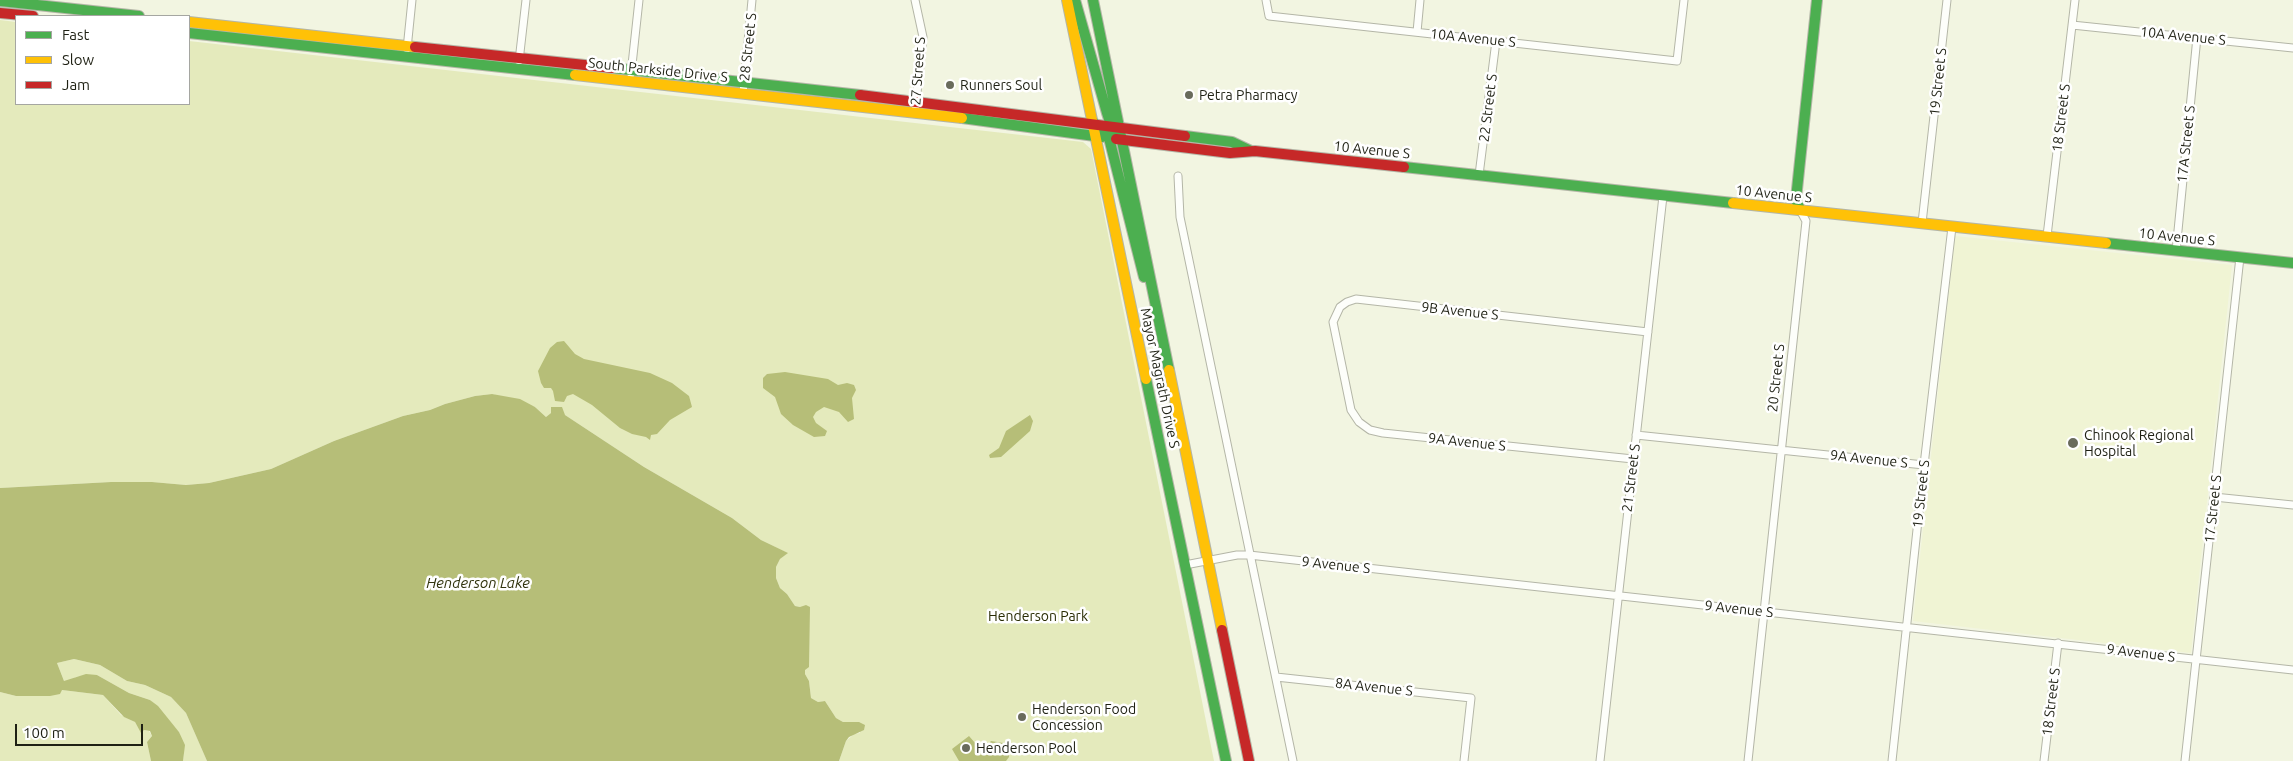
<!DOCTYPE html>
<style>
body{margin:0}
#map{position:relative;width:2293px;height:761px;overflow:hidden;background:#f2f5e1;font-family:Ubuntu,sans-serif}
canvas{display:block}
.legend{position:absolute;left:15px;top:15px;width:175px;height:90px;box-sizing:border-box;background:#fff;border:1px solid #a5a6a1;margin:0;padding:6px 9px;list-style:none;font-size:15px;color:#1f2114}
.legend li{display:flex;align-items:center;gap:10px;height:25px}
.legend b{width:25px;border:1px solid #a5a6a1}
.scale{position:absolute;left:15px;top:724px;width:128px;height:22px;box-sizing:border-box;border:2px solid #1f2114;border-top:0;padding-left:6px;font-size:15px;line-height:18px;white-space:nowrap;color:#1f2114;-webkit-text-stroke:4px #fff;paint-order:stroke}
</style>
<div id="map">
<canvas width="2293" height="761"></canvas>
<ul class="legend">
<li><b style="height:6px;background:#4caf50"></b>Fast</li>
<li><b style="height:6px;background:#ffc107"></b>Slow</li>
<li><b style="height:6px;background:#c62828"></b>Jam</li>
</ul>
<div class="scale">100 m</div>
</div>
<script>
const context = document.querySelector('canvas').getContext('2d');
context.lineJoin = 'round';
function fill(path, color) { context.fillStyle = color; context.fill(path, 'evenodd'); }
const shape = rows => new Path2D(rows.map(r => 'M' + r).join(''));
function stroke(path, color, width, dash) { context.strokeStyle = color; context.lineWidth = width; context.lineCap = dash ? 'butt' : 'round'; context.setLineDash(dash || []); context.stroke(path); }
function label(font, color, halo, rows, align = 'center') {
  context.font = font + ' Ubuntu,sans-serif'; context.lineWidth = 5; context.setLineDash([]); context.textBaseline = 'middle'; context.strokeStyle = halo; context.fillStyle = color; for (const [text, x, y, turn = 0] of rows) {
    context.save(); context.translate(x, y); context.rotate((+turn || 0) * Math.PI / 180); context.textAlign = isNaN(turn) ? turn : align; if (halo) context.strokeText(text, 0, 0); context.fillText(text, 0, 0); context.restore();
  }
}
fill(shape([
 [1955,236,2232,265,2191,653,1913,621]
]), '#f0f4d4');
fill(shape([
 [0,20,16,22,16,104,189,104,189,41,1083,142,1091,149,1214,761,839,761,846,741,854,734,860,733,859,722,843,722,836,718,825,701,818,702,811,698,809,681,805,674,800,607,795,606,787,594,780,588,776,578,776,567,780,559,787,553,761,540,732,518,644,467,565,415,551,413,546,417,535,407,492,394,475,396,445,404,430,410,403,416,334,441,271,469,209,483,186,485,152,482,111,482,0,488],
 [74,659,100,665,127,681,145,685,171,697,186,713,207,761,183,761,184,753,179,732,150,700,129,693,97,675,76,677,67,682,64,681,57,663],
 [62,690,103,695,121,715,135,722,141,732,144,730,149,731,152,736,147,742,151,761,0,761,0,692,16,696]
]), '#e4eabc');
fill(shape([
 [564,341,575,354,584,359,650,373,672,383,689,396,692,407,670,420,657,434,651,435,650,440,646,437,632,434,620,428,592,405,573,394,567,396,564,402,555,401,553,391,551,388,544,388,541,383,538,371,550,348,557,342],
 [785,372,828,379,838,385,847,383,854,385,856,390,852,398,854,419,848,422,839,412,824,407,816,412,813,417,816,423,827,431,825,436,814,437,793,425,781,414,775,397,763,388,763,378,767,374],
 [492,394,520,399,535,407,546,417,551,413,551,407,562,407,565,415,644,467,732,518,761,540,788,553,780,559,776,567,776,578,780,588,787,594,795,606,800,607,806,605,810,607,809,667,805,670,805,674,809,681,811,698,818,702,825,701,836,718,843,722,859,722,865,725,864,730,849,737,846,741,839,761,207,761,186,713,171,697,145,685,127,681,100,665,74,659,57,663,64,681,86,674,97,675,129,693,150,700,158,706,179,732,185,745,183,761,151,761,147,742,152,736,150,731,144,730,141,733,135,722,124,717,103,695,62,690,60,694,50,696,16,696,0,692,0,488,111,482,152,482,186,485,209,483,271,469,334,441,403,416,430,410,445,404,475,396],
 [1030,415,1033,421,1030,431,1001,457,990,458,989,455,999,448,1006,431],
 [969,736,982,751,991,741,1003,743,1009,750,1009,757,1006,761,959,761,952,749]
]), '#b6be78');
const street = shape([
 [1266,0,1269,16,1677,61,1684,0],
 [2072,25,2293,48],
 [1417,32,1420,0],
 [407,49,412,0],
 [519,61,526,0],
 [631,74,639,0],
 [743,93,752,0],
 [915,112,923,37,915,0],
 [1479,175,1496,41],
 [1178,176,1180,217,1293,761],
 [1922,223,1947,0],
 [2047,236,2075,0],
 [2176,251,2197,37],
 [1636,435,1924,465],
 [1633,459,1383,433,1370,430,1359,422,1351,410,1333,322,1340,307,1347,302,1356,299,1648,332],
 [2214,497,2293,505],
 [1185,565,1237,555,1249,555,2293,670],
 [1276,677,1471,698,1464,761],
 [1600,761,1663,196],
 [1748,761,1806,221,1800,210],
 [1892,761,1924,465,1952,227],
 [2044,761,2058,643],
 [2185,761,2240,257]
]);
const fast = shape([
 [1075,0,1107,113,1111,125,1120,137],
 [1093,0,1169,370],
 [0,1,139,16],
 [189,33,575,75],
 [613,68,860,95],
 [962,118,1102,137],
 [1093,122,1109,138,1144,277],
 [1185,136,1232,142,1251,151],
 [1404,167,1733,203],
 [1800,210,1796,199,1817,0],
 [2106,243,2293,263],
 [1146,379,1226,761]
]);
const slow = shape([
 [1067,0,1146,379],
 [189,22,415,47],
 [575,75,962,118],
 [1733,203,2106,243],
 [1169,370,1222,630]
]);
const jam = shape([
 [0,13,33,16],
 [415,47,613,68],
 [860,95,1185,136],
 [1116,139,1230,153,1255,151,1404,167],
 [1222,630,1249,761]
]);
stroke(street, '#b4b6a7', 9);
stroke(fast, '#b4b6a7', 12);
stroke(slow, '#b4b6a7', 12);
stroke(jam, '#b4b6a7', 12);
stroke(street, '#fdfefa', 7);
stroke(fast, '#4caf50', 10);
stroke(slow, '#ffc107', 10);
stroke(jam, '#c62828', 10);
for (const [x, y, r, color] of [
 [950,85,5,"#696b5c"],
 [1189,95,5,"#696b5c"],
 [2073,443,6,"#696b5c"],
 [1022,717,5,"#696b5c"],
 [966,748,5,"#696b5c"]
]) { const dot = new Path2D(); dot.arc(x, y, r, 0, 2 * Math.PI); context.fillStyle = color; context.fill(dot); stroke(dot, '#fff', 2); }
label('14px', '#1f2114', '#fff', [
 ["10A Avenue S",2183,36,6],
 ["10A Avenue S",1473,38,6],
 ["28 Street S",748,47,-84],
 ["South Parkside Drive S",658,70,6],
 ["27 Street S",918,71,-86],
 ["19 Street S",1938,82,-84],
 ["22 Street S",1488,108,-83],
 ["18 Street S",2061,118,-83],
 ["17A Street S",2186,144,-84],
 ["10 Avenue S",1372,150,6],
 ["10 Avenue S",1774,194,6],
 ["10 Avenue S",2177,237,6],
 ["9B Avenue S",1460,311,6],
 ["Mayor Magrath Drive S",1160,378,78],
 ["20 Street S",1776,378,-84],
 ["9A Avenue S",1467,442,6],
 ["9A Avenue S",1869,459,6],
 ["21 Street S",1631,478,-83],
 ["19 Street S",1921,494,-84],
 ["17 Street S",2213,509,-84],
 ["9 Avenue S",1336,565,6],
 ["9 Avenue S",1739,609,6],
 ["9 Avenue S",2141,653,7],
 ["8A Avenue S",1374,687,6],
 ["18 Street S",2051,702,-83]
]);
label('14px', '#1f2114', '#fff', [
 ["Runners Soul",960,85],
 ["Petra Pharmacy",1199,95],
 ["Chinook Regional",2084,435],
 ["Hospital",2084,451],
 ["Henderson Food",1032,709],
 ["Concession",1032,725],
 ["Henderson Pool",976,748]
], 'left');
label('14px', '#292c04', '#fff', [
 ["Henderson Park",1038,616]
]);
label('italic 15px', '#31340d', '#fff', [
 ["Henderson Lake",478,583]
]);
</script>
